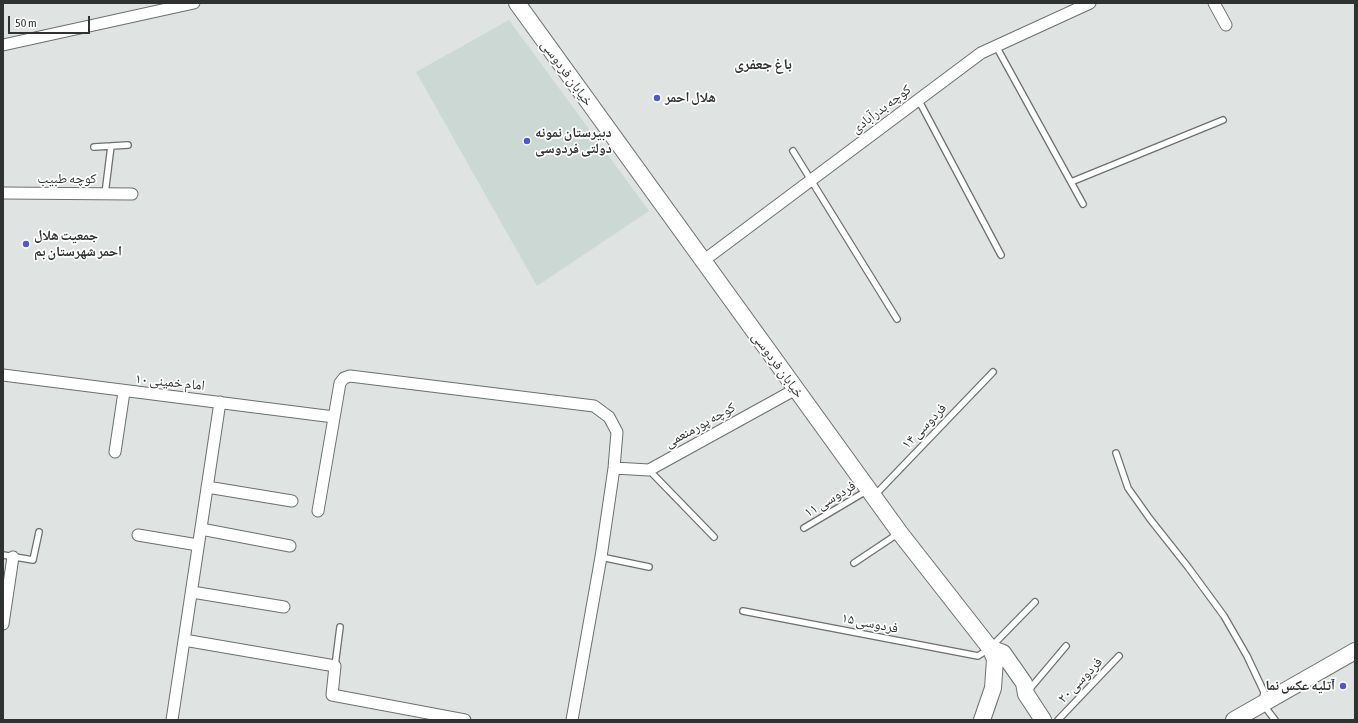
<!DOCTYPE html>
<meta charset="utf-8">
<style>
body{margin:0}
#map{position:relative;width:1358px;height:723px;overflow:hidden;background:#dfe4e2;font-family:"Asap Condensed",sans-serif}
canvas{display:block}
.frame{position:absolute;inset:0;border:4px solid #303232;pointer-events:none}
.scale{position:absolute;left:8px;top:16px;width:82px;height:18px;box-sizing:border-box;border:2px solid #303232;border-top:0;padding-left:5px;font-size:12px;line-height:14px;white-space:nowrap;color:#303232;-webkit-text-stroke:3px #fff;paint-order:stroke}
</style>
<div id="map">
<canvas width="1358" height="723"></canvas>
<div class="frame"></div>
<div class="scale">50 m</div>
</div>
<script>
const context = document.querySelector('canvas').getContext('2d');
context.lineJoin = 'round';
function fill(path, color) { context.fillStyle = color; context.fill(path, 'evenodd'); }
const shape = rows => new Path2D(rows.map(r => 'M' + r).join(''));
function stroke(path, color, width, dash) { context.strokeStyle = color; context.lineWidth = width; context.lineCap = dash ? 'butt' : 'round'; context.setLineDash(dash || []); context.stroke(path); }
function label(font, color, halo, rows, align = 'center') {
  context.font = font + ' "Asap Condensed","Noto Naskh Arabic",sans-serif'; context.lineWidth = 3.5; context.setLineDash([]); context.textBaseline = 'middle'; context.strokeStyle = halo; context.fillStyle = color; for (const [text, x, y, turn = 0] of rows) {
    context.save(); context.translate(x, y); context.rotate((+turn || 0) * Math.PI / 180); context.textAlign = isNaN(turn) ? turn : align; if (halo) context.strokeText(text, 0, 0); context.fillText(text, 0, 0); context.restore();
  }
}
fill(shape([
 [509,20,649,211,537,286,416,72]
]), '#cbd8d4');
const lane = shape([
 [996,46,1083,204],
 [918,99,1001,255],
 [94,147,128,145],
 [793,151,897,319],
 [1071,182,1223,120],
 [105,194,111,146],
 [1116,453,1128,488,1150,519,1188,567,1224,616,1247,656,1264,692,1262,703,1275,720],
 [649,470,714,537],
 [875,495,993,372],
 [804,528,868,490],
 [3,555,33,560,39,532],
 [601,557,649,567],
 [854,563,899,533],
 [743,611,978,656,990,648,1035,602],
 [335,666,340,627],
 [1028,691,1066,646],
 [1058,720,1119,656]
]);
const street = shape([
 [1214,3,1226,25],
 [3,45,194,3],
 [3,193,132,194],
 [703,261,981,53,1090,3],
 [3,375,334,417],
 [115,452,124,392],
 [614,468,649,470,796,389],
 [207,487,292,501],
 [318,511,340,383,344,378,350,376,594,406,609,417,617,432,614,468,601,557,572,720],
 [201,529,290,546],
 [138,535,198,545],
 [192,592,284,607],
 [3,624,13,557],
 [184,640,335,666,332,695,465,720],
 [172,720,220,402]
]);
const secondary = shape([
 [517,3,900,533,990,648,1003,653,1024,683,1026,694,1043,720],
 [982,720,993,688,995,659,990,648],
 [1234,720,1355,651]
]);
stroke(lane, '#6c706f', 8);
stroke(street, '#6c706f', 13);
stroke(secondary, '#6c706f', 18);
stroke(lane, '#fff', 5.5);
stroke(street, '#fff', 11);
stroke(secondary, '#fff', 16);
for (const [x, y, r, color] of [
 [657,98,4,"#5058cf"],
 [527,141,4,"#5058cf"],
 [26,244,4,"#5058cf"],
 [1343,686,4,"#5058cf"]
]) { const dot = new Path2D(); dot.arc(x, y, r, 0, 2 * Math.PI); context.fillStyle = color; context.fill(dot); stroke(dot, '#fff', 1.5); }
label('14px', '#303232', '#fff', [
 ["خیابان فردوسی",567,73,54],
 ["کوچه بدرآبادی",881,109,-37],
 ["کوچه طبیب",67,179],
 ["خیابان فردوسی",778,365,54],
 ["امام خمینی ۱۰",170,382,6],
 ["کوچه پورمنعمی",700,425,-29],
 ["فردوسی ۱۴",924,426,-46],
 ["فردوسی ۱۱",830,499,-31],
 ["فردوسی ۱۵",870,623,11],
 ["فردوسی ۲۰",1080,680,-46]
]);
label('bold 14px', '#303232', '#fff', [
 ["هلال احمر",665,98],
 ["دبیرستان نمونه",535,133],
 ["دولتی فردوسی",535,149],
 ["جمعیت هلال",34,236],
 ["احمر شهرستان بم",34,252],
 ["آتلیه عکس نما",1335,686,"right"]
], 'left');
label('bold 15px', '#303232', '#fff', [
 ["باغ جعفری",763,64]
]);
</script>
